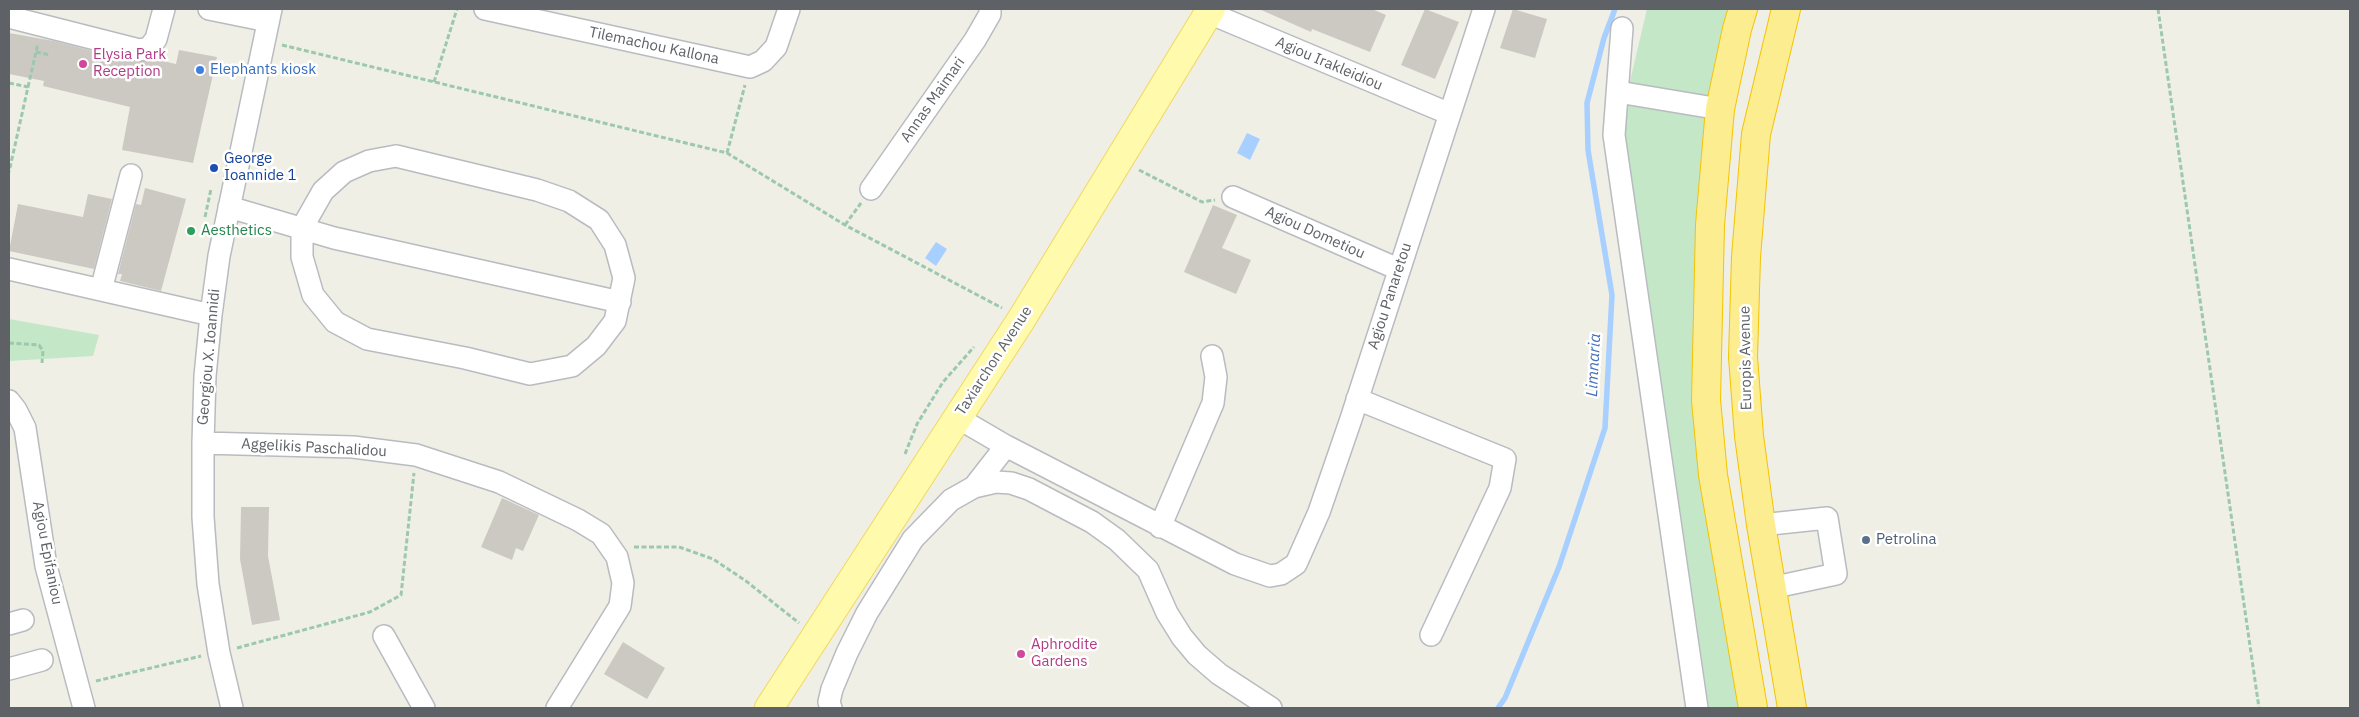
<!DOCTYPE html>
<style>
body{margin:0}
#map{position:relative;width:2359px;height:717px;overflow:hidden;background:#f0efe6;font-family:"IBM Plex Sans",sans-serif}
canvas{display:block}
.frame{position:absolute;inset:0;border:10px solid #5e6166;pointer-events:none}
</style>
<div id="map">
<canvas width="2359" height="717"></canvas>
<div class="frame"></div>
</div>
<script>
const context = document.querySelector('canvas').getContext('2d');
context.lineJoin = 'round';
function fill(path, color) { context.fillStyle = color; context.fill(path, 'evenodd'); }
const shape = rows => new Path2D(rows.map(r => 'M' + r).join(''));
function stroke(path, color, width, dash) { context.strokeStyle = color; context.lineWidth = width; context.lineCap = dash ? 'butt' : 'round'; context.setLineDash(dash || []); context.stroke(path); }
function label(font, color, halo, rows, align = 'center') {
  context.font = font + ' "IBM Plex Sans",sans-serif'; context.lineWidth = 5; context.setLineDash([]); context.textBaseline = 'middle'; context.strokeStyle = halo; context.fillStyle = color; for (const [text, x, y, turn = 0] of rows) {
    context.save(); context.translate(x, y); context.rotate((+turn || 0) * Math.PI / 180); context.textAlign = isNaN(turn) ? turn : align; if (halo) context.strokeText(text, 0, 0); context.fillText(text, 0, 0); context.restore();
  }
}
fill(shape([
 [1647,9,1733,9,1703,408,1749,708,1709,708,1646,274,1619,128],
 [9,319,99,335,93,356,9,361]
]), '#c3e7c7');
fill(shape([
 [1247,133,1260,139,1250,160,1237,153],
 [936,242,947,249,936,266,925,258]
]), '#a7cfff');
stroke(shape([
 [1498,708,1505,698,1559,567,1605,428,1612,295,1588,150,1587,103,1604,38,1615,9]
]), '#a7cfff', 5.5);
fill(shape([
 [1259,9,1372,9,1386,15,1370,52,1312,29,1311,32],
 [1425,9,1459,22,1435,79,1401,65],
 [1513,9,1547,19,1535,58,1500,48],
 [9,33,54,41,136,62,154,59,176,64,179,50,217,57,193,163,122,150,130,107,43,86,44,81,9,74],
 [145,188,186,199,161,291,120,281,122,274,118,274,136,204,141,205],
 [88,194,112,199,94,269,9,251,18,204,83,217],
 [1213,205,1237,215,1222,248,1251,260,1236,294,1184,272],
 [502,498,539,515,523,551,516,548,512,560,481,547],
 [241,507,269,507,268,556,280,620,252,625,240,559],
 [623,642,665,668,647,699,604,674]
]), '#ccc9c3');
const minor = shape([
 [209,9,268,21],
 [485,9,750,67,763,61,776,47,789,9],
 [1209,13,1450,114],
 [9,17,139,50,149,48,156,39,164,9],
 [1622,28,1614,135,1697,708],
 [1618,92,1720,109],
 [396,156,537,190,569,201,599,220,615,245,624,278,615,321,596,346,572,366,530,374,465,358,367,339,335,322,313,295,302,257,302,228,323,191,344,172,369,161,396,156],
 [871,189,975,40,990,14,990,9],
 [1233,197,1398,269],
 [229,207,334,238,620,302],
 [9,269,211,315],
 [101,290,131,175],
 [1357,399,1505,459,1500,488,1431,635],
 [9,401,16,410,25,428,46,566,84,708],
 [958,418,1006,446,1235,564,1270,576,1281,574,1296,564,1319,512,1351,419,1484,9],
 [203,443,353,447,416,455,499,482,578,520,601,534,617,557,623,583,620,606,557,708],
 [974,487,1006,446],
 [1761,525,1827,518,1836,574,1771,588],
 [1160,527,1213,403,1216,377,1212,356],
 [9,624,23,620],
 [384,636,424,708],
 [9,669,42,660],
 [232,708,219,653,208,584,203,517,203,443,205,376,211,315,219,256,271,9],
 [831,708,829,702,832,689,847,653,867,613,913,539,951,500,974,487,996,482,1011,483,1029,489,1092,522,1117,540,1148,570,1167,613,1182,637,1197,655,1219,674,1271,708]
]);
const major = shape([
 [769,708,1021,320,1211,9]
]);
const highway = shape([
 [1743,9,1737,29,1720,109,1710,225,1706,400,1713,475,1753,708],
 [1786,9,1756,134,1746,257,1743,357,1749,436,1761,525,1792,708]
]);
stroke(minor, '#b8bbc0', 24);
stroke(major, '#f1d85e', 30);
stroke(highway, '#f5c301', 30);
stroke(shape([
 [2158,9,2259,708],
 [282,45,727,153,845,225,1002,308],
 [36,52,50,55],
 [434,82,457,9],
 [9,83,28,87,9,172],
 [28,87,38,43],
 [727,153,745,85],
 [1139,170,1202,202,1215,200],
 [205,217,211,189],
 [845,225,861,203],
 [9,343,39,345,43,351,42,363],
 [905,454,917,424,943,382,974,347],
 [634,547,679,547,713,559,746,581,799,623],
 [237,648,370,612,401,595,414,473],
 [96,681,201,656]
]), '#9cc8ad', 3, [5, 2.5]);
stroke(minor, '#fff', 21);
stroke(major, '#fffaac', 28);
stroke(highway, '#fded91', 28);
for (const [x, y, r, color] of [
 [83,64,5,"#d1479c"],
 [200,70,5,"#3f7fe0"],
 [214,168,5,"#1a4fb4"],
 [191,231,5,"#2e9e5b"],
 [1866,540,5,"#5c6f8a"],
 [1021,654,5,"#d1479c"]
]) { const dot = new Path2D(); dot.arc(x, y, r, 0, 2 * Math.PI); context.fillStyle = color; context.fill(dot); stroke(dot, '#fff', 2); }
label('15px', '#5e6166', '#fff', [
 ["Tilemachou Kallona",654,46,12],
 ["Agiou Irakleidiou",1329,64,23],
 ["Annas Maimari",933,100,-55],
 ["Agiou Dometiou",1315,233,24],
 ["Agiou Panaretou",1390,296,-72],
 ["Georgiou X. Ioannidi",209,357,-85],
 ["Europis Avenue",1746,358,-91],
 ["Taxiarchon Avenue",994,361,-57],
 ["Aggelikis Paschalidou",314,448,3],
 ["Agiou Epifaniou",47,553,79]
]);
label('15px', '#b23c85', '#fff', [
 ["Elysia Park",93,55],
 ["Reception",93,72],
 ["Aphrodite",1031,645],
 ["Gardens",1031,662]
], 'left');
label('15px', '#366cbe', '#fff', [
 ["Elephants kiosk",210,70]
], 'left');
label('15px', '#164399', '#fff', [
 ["George",224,159],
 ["Ioannide 1",224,176]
], 'left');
label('15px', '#27864d', '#fff', [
 ["Aesthetics",201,231]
], 'left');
label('15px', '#4e5e75', '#fff', [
 ["Petrolina",1876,540]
], 'left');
label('italic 16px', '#4572bb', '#fff', [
 ["Limnaria",1594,365,-87]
]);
</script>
